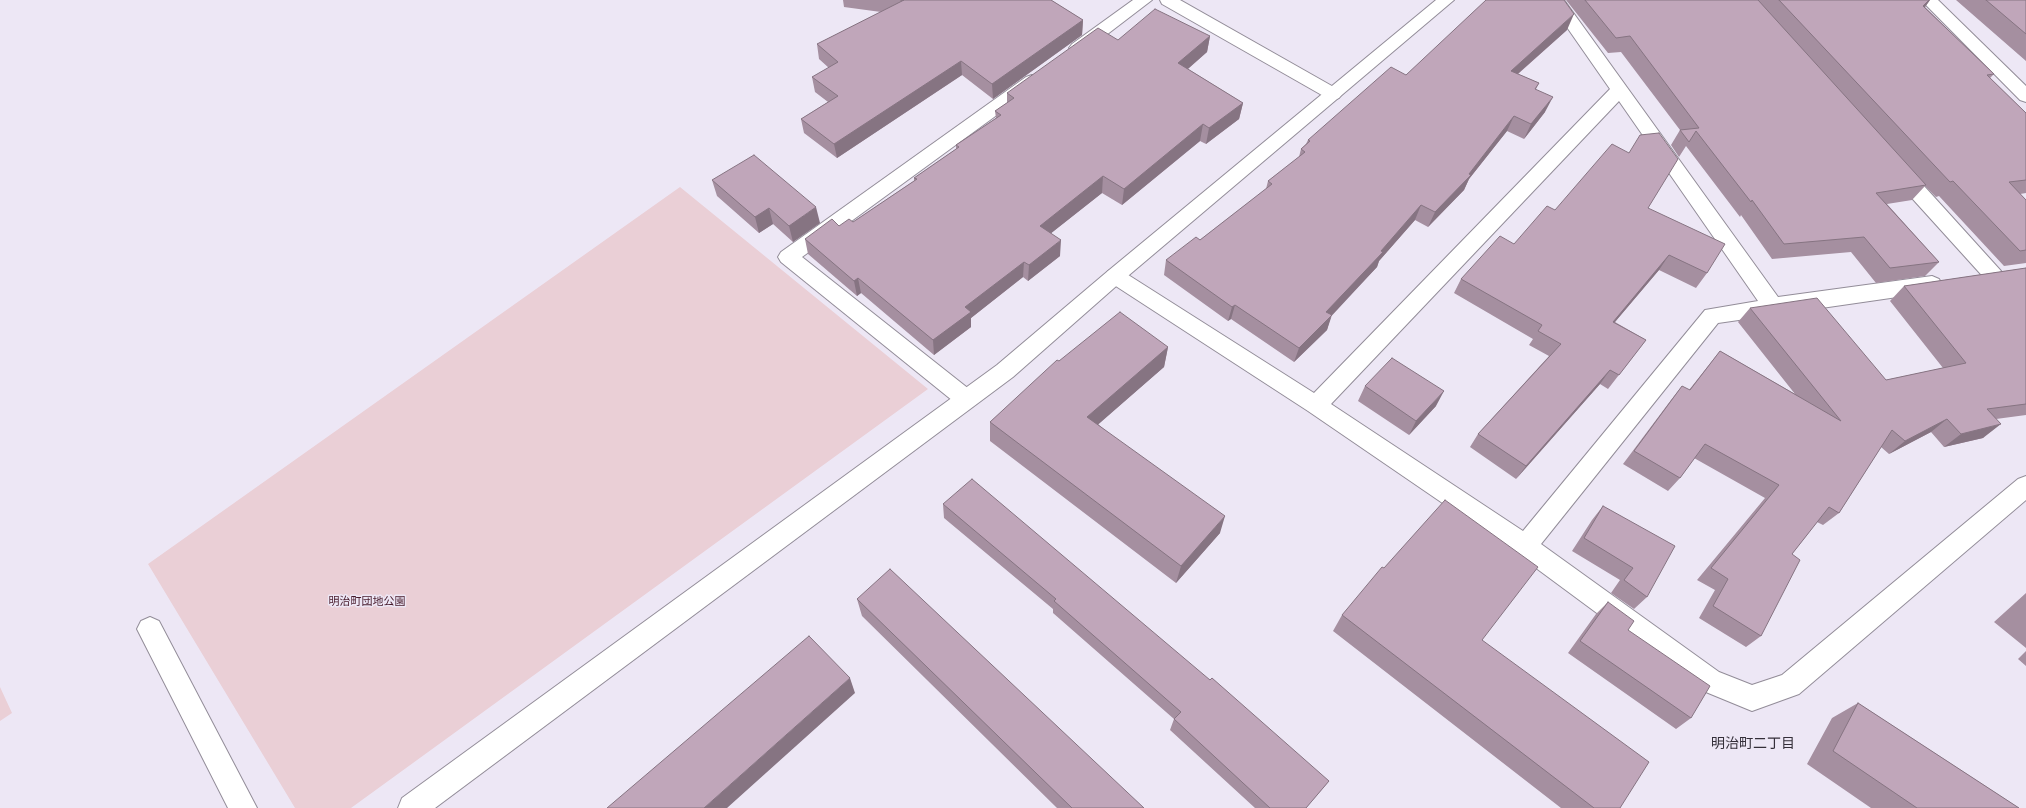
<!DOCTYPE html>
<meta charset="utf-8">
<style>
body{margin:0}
canvas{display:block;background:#ede7f5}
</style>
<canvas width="2026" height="808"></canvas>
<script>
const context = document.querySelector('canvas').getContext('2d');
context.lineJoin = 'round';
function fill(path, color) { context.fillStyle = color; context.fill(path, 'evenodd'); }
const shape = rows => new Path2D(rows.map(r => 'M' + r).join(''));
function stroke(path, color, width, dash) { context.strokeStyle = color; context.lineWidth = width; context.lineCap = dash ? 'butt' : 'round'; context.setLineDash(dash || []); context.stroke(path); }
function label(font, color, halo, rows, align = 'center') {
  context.font = font + ' "PT Sans Narrow","Noto Sans JP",sans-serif'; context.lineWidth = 3; context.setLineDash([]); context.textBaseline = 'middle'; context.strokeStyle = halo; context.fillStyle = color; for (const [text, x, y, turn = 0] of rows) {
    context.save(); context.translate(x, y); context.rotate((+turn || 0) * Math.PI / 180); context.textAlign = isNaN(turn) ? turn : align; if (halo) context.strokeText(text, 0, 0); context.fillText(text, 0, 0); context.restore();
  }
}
fill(shape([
 [680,187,928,389,351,808,295,808,148,564],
 [0,687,12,713,0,721]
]), '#eacfd6');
const minor = shape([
 [1133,0,1152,0,1084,52,1078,53,1072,52,1069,48,1072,44,1133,0],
 [1160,0,1180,0,1339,90,1342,94,1339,98,1333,100,1327,98,1162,4,1160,0],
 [1548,0,1564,0,1778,297,1932,276,1939,279,1942,284,1939,289,1932,292,1718,323,1541,544,1719,672,1752,685,1782,675,2018,479,2026,476,2026,500,1799,694,1752,711,1701,690,1517,554,1308,411,1108,281,1105,276,1108,271,1115,268,1122,271,1314,393,1610,89,1548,0],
 [1619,101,1758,301,1705,310,1523,531,1331,404,1619,101],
 [1921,0,1938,0,2026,86,2026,102,2020,100,1921,0],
 [1032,75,1038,77,1041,81,1038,85,802,257,974,393,977,399,974,405,966,408,958,405,781,262,778,257,781,252,1026,77,1032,75],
 [1898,163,1905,165,2001,271,2004,276,2001,281,1994,284,1987,281,1891,175,1889,170,1891,165,1898,163],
 [150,617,159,621,257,808,228,808,137,629,141,621,150,617]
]);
const tertiary = shape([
 [1436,0,1454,0,1122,281,1013,377,435,808,398,808,402,798,997,365,1108,271,1436,0]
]);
stroke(minor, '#938d99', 2);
stroke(tertiary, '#938d99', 2);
fill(minor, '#fff');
fill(tertiary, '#fff');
fill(shape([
 [843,0,1051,0,1083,20,1082,35,993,99,962,75,837,158,804,133,801,119,828,102,815,92,812,77,829,68,819,59,817,44,881,12,844,7],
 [1566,0,1930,0,1925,7,1994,74,1990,78,2026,113,2026,193,2020,194,2026,200,2026,263,2004,266,1939,196,1936,197,1925,186,1912,200,1887,204,1939,262,1925,276,1876,283,1851,252,1772,259,1741,215,1740,217,1686,146,1679,157,1671,145,1680,130,1621,52,1608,53],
 [1956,0,2026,0,2026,61],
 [1567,30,1518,74,1539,83,1536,89,1545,112,1524,139,1507,131,1469,179,1464,190,1428,227,1415,220,1379,261,1377,267,1331,315,1327,330,1294,362,1231,319,1228,321,1164,275,1166,260,1200,240,1266,189,1268,181,1299,157,1301,149,1306,144,1308,140,1406,75],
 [1210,36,1207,52,1188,69,1243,103,1239,119,1206,144,1200,141,1122,205,1102,193,1051,233,1060,256,1028,281,1023,277,971,318,971,327,934,355,861,293,857,296,808,254,805,239,839,226,853,222,914,181,914,178,956,149,956,145,996,118,995,111,1007,103,1007,93,1118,40],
 [712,180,820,223,793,242,773,224,759,233,717,196],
 [1648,208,1707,273,1696,288,1659,270,1615,322,1646,340,1608,389,1600,384,1516,479,1470,447,1478,434,1549,356,1529,345,1533,339,1454,293,1461,279,1514,244,1555,210],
 [2026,268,2026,415,1996,419,1983,438,1944,447,1931,432,1889,454,1881,447,1839,513,1823,525,1817,522,1792,554,1761,636,1746,647,1699,618,1715,590,1697,580,1765,498,1694,458,1680,478,1668,491,1623,464,1671,400,1682,386,1689,390,1720,351,1795,394,1738,322,1750,308,1886,380,1943,368,1890,301,1904,286],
 [1168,347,1164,367,1098,424,1220,533,1176,583,990,441,990,422,1059,361],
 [1365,386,1436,406,1409,435,1358,401],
 [943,504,1329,781,1306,808,1255,808,1170,730,1174,719,1053,613,1053,609,944,518],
 [1603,506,1647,597,1634,609,1611,593,1620,580,1572,551,1592,520],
 [2026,593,2026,648,1994,622],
 [857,599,1144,808,1057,808,862,616],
 [1608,602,1691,718,1676,729,1568,653,1596,614],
 [1342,615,1482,640,1620,808,1561,808,1333,631],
 [2026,651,2026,666,2018,659],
 [1858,703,2019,808,1871,808,1807,764,1832,718]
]), '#a58fa0');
fill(shape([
 [1929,0,1930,0,1925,7,1912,21,1923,6],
 [1574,14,1567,30,1504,86,1511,71],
 [1083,20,1082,35,993,99,992,84],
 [1210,36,1207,52,1175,80,1178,63],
 [961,61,962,75,837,158,834,144],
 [1553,97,1545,112,1524,139,1531,124],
 [1243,103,1239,119,1206,144,1209,128],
 [1514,116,1507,131,1469,179,1464,190,1428,227,1435,212,1469,174],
 [1203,124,1200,141,1122,205,1124,189],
 [1103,176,1102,193,1040,242,1040,226],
 [1421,205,1415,220,1379,261,1377,267,1325,323,1332,315,1327,330,1294,362,1299,348,1326,312,1381,251],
 [816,207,820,223,793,242,789,226],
 [769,208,773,224,759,233,755,217],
 [1061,240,1060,256,1028,281,1029,265],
 [1669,255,1659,270,1603,336,1613,322],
 [1024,262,1023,277,971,318,971,327,934,355,933,340,965,307],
 [858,278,861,293,857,296,854,281],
 [1235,305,1231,319,1228,321,1232,307],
 [1168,347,1164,367,1085,436,1087,417],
 [1610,370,1600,384,1516,479,1526,466],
 [1444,391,1436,406,1409,435,1416,421],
 [1947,419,1931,432,1889,454,1905,441],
 [2001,424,1983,438,1944,447,1961,434],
 [1225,516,1220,533,1176,583,1181,566],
 [850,678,855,693,727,808,704,808]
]), '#867482');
const building = shape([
 [901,0,1051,0,1083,20,992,84,961,61,834,144,801,119,838,96,812,77,838,62,817,44,904,0,901,0],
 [1486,0,1564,0,1574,14,1511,71,1539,83,1535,89,1553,97,1531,124,1514,116,1469,174,1471,175,1435,212,1421,205,1381,251,1383,252,1326,312,1332,315,1299,348,1235,305,1232,307,1166,260,1196,237,1200,240,1272,184,1268,181,1305,152,1301,149,1310,141,1308,140,1391,67,1406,75,1486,0],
 [1585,0,1758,0,1926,185,1876,193,1939,262,1890,268,1864,237,1784,244,1752,200,1751,202,1696,131,1689,142,1680,130,1699,128,1630,36,1616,38,1585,0],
 [1779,0,1929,0,1923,6,1994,74,1987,75,2026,113,2026,180,2009,182,2026,200,2026,250,2020,251,1953,181,1950,182,1779,0],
 [1986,0,2026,0,2026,34,1986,0],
 [1155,9,1210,36,1178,63,1243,103,1209,128,1203,124,1124,189,1103,176,1040,226,1061,240,1029,265,1024,262,965,307,971,312,933,340,858,278,854,281,805,239,832,219,839,226,849,219,853,222,917,179,914,178,959,147,956,145,1001,115,995,111,1014,98,1007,93,1098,28,1118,40,1155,9],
 [1659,133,1678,159,1648,208,1725,244,1707,273,1669,255,1613,322,1646,340,1619,375,1610,370,1526,466,1478,434,1561,344,1538,331,1542,325,1461,279,1500,236,1514,244,1547,206,1555,210,1612,144,1629,153,1640,135,1659,133],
 [754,155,816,207,789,226,769,208,755,217,712,180,754,155],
 [2026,268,2026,404,1987,409,2001,424,1961,434,1947,419,1905,441,1892,430,1839,513,1829,507,1792,554,1800,560,1761,636,1713,606,1728,579,1711,568,1779,485,1705,444,1680,478,1634,451,1682,386,1690,390,1720,351,1841,421,1750,308,1817,298,1886,380,1966,363,1904,286,2026,268],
 [1120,312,1168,347,1087,417,1225,516,1181,566,990,422,1057,360,1059,361,1120,312],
 [1392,358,1444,391,1416,421,1365,386,1392,358],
 [972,479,1210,680,1212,678,1329,781,1306,808,1270,808,1174,719,1181,712,1054,601,1056,599,943,504,972,479],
 [1445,500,1538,567,1482,640,1649,762,1620,808,1594,808,1342,615,1382,567,1384,568,1445,500],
 [1603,506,1675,546,1647,597,1624,580,1633,568,1584,538,1603,506],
 [890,569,1144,808,1072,808,857,599,890,569],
 [1608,602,1634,621,1628,630,1710,686,1691,718,1580,641,1608,602],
 [809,636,850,678,704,808,607,808,809,636],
 [1858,703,2019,808,1917,808,1833,751,1858,703]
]);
fill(building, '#c0a6ba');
stroke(building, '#867482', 1);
label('11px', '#46192a', '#ede7f5', [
 ["明治町団地公園",367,602]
]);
label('14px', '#342f39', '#ede7f5', [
 ["明治町二丁目",1753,744]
]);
</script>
